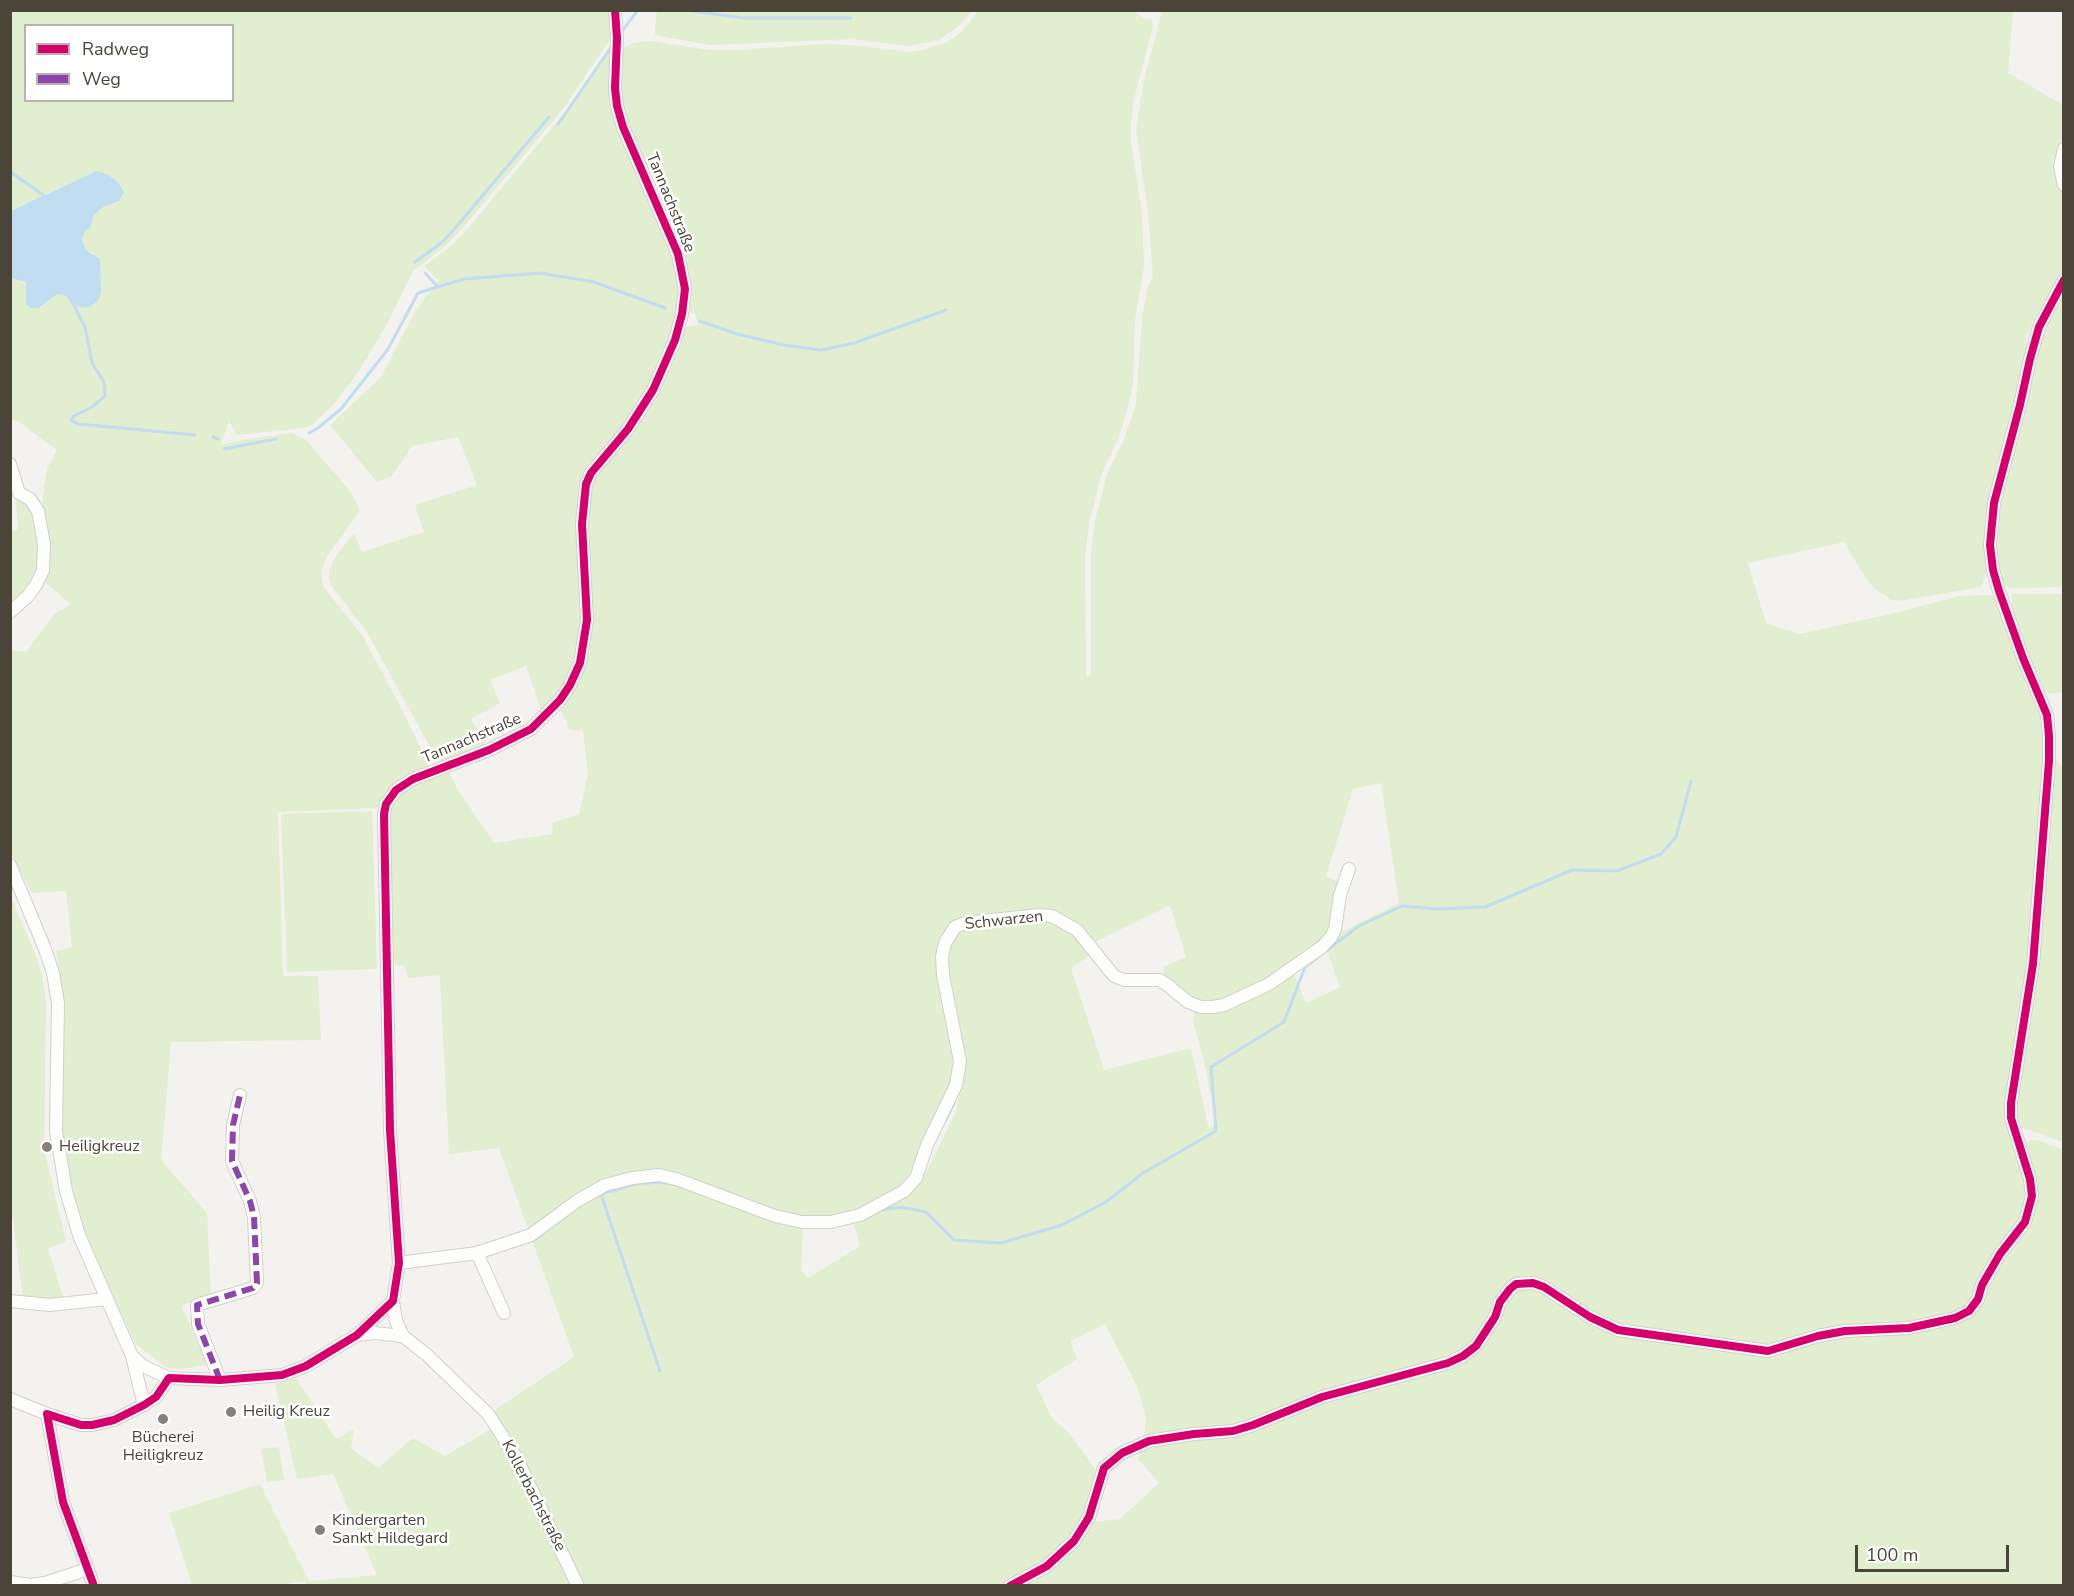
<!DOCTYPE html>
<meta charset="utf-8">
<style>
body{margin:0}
#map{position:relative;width:2074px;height:1596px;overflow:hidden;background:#f4f2ee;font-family:"Nunito Sans",sans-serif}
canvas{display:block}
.frame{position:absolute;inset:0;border:12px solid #4b4439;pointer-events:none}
.legend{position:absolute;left:24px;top:24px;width:210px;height:78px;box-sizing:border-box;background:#fff;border:2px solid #b7b4b0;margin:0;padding:8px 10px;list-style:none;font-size:18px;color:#4b4439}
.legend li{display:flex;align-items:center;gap:12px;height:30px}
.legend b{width:30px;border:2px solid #b7b4b0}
.scale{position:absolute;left:1855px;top:1545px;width:154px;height:27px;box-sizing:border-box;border:3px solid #4b4439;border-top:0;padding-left:8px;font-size:18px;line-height:21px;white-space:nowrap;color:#4b4439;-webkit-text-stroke:4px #fff;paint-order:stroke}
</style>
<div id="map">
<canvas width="2074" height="1596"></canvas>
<div class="frame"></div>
<ul class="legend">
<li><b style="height:8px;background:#d6006c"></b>Radweg</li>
<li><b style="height:8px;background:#8e44ad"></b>Weg</li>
</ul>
<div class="scale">100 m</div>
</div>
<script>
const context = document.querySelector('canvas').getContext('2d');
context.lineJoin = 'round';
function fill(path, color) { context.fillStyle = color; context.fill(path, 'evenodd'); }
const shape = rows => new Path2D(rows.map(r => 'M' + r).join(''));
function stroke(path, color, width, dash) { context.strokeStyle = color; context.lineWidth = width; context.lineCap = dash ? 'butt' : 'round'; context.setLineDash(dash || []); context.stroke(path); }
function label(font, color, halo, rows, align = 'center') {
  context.font = font + ' "Nunito Sans",sans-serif'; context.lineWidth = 5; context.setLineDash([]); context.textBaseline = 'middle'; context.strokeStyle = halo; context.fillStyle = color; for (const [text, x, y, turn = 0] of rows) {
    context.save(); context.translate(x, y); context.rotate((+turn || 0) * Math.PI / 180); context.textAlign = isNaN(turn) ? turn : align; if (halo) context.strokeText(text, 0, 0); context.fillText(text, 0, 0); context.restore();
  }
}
fill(shape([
 [1134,10,1145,20,1151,18,1153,27,1133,103,1131,127,1131,141,1142,214,1144,266,1135,320,1133,384,1129,403,1119,437,1102,472,1089,524,1085,555,1086,677,1091,676,1091,555,1094,525,1107,474,1124,439,1136,405,1142,320,1147,289,1153,277,1148,213,1136,129,1144,80,1162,11,2013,11,2008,73,2063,105,2063,140,2059,148,2054,168,2063,197,2063,271,2038,312,2026,336,2028,357,2016,404,1988,501,1985,543,1988,568,1981,587,1900,601,1892,600,1875,589,1865,577,1844,542,1748,563,1766,623,1799,634,1895,613,1959,596,1995,595,2017,659,2043,716,2046,758,2029,963,2007,1103,2007,1118,2026,1180,2028,1196,2021,1219,1997,1251,1978,1282,1970,1303,1974,1311,1982,1300,1986,1285,2003,1256,2027,1224,2033,1210,2036,1197,2034,1178,2025,1144,2031,1140,2040,1141,2063,1150,2063,1585,584,1585,535,1484,493,1411,574,1357,532,1240,579,1204,607,1189,658,1180,677,1183,803,1229,801,1270,808,1278,860,1246,854,1224,905,1194,918,1179,921,1183,957,1109,963,1060,946,974,945,957,952,936,958,929,967,925,1040,918,1064,925,1075,933,1087,946,1085,947,1090,955,1071,968,1104,1070,1191,1048,1209,1129,1216,1124,1206,1070,1193,1020,1194,1012,1199,1009,1213,1011,1224,1008,1294,974,1306,1003,1340,987,1326,948,1338,934,1399,903,1381,783,1353,789,1326,876,1338,882,1329,936,1319,946,1292,965,1267,980,1222,1001,1201,1002,1189,998,1164,978,1164,967,1186,957,1170,905,1093,943,1069,919,1053,913,1040,912,965,920,952,925,940,940,938,957,956,1061,948,1097,922,1143,909,1174,899,1186,860,1209,830,1219,802,1218,775,1212,679,1176,659,1171,596,1182,545,1223,529,1232,499,1148,449,1154,440,975,408,978,405,966,394,965,390,810,392,800,398,791,414,782,447,768,458,790,494,843,553,834,552,823,579,814,588,774,583,731,569,729,561,710,562,704,573,691,583,666,591,621,586,523,590,485,604,463,631,431,655,392,685,327,698,325,695,313,687,313,689,288,681,253,626,125,620,105,617,88,620,54,624,48,633,43,650,41,709,50,734,50,825,44,851,45,909,52,923,50,942,44,955,37,965,28,978,11],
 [1520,1277,1534,1280,1562,1293,1607,1320,1619,1324,1738,1345,1767,1346,1794,1339,1790,1351,1769,1355,1615,1335,1587,1322,1541,1291,1524,1287,1513,1292,1504,1304,1490,1335,1479,1350,1467,1360,1449,1368,1323,1402,1291,1413,1255,1429,1234,1436,1193,1438,1141,1450,1138,1459,1159,1483,1120,1519,1093,1522,1074,1536,1085,1514,1098,1473,1068,1432,1052,1418,1036,1385,1077,1359,1070,1341,1105,1324,1137,1386,1146,1417,1144,1439,1193,1430,1233,1426,1252,1421,1288,1404,1446,1359,1461,1352,1473,1344,1483,1330,1505,1285],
 [10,11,611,11,613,28,611,38,563,109,461,230,444,247,413,271,386,326,357,374,333,405,312,425,303,428,237,435,229,421,221,445,248,439,292,433,306,440,351,492,360,511,327,556,321,571,322,581,324,588,362,635,403,712,428,762,427,768,385,797,377,808,278,812,283,976,318,976,321,1040,171,1042,161,1160,207,1213,211,1296,181,1305,207,1365,180,1369,165,1367,135,1343,78,1219,65,1159,63,1130,61,1090,64,1045,64,1001,56,951,72,947,66,891,32,893,11,854,11,650,26,652,54,614,71,604,43,581,46,533,42,500,47,469,57,450,19,422,11,419,11,278,26,282,26,304,40,308,57,294,66,296,71,303,101,291,100,267,93,253,86,250,82,240,85,231,90,228,94,215,103,207,119,201,124,192,118,182,107,174,96,171,46,195,11,170],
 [26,26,232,26,232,100,26,100],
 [657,11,657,10,972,11,961,24,939,40,908,46,852,39,710,45,654,35],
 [611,46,614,46,612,88,674,254,681,290,672,339,649,388,625,427,588,471,583,620,576,663,568,684,542,713,526,666,490,680,500,703,471,719,486,745,444,762,437,760,367,632,331,585,329,578,329,571,334,559,354,533,362,552,424,532,415,505,477,485,458,437,412,446,392,476,377,482,330,425,381,377,417,308,439,281,424,266,446,250,464,233,566,111],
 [11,175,42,196,11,211],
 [2063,289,2063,587,2011,588,2001,584,1995,545,1999,504,2043,329],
 [16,501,26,501,33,511,38,525,40,568,33,583,10,609,10,532,18,530],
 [2012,594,2063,594,2063,692,2047,694,2028,656,2012,608],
 [2054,757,2064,769,2063,1142,2020,1127,2015,1118],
 [372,811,377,969,287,972,281,814],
 [10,896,34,951,42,975,46,1003,44,1150,66,1241,48,1249,64,1300,23,1299,13,1218,11,1217],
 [296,1378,336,1439,354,1429,351,1448,378,1468,413,1438,445,1456,491,1429,513,1460,573,1585,307,1586,305,1581,273,1586,192,1585,169,1513,260,1484,309,1581,377,1575,333,1474,297,1479,275,1384],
 [279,1447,284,1480,267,1482,261,1449]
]), '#e1eecf');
fill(shape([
 [11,170,46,195,96,171,107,174,118,182,124,192,119,201,103,207,94,215,90,228,85,231,82,240,86,250,100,259,101,291,99,299,90,307,78,307,71,303,66,296,57,294,39,308,31,308,26,304,26,282,11,278,11,211,42,196,11,175]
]), '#c0ddf1');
stroke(shape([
 [684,10,744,18,851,18],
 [622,31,638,10],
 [558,124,612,46],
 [415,262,440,244,451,233,549,117],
 [425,273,438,287],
 [71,300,85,327,92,363,104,382,105,396,92,407,74,416,71,420,78,424,195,435],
 [700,321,737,334,784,345,821,350,854,343,946,310],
 [309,433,318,428,341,409,388,349,418,293,464,279,540,273,594,282,665,308],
 [213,437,218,439],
 [224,449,276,439],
 [1326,951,1359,926,1402,906,1436,909,1485,907,1572,870,1617,871,1661,854,1676,837,1691,781],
 [945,1121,955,1101],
 [880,1210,901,1207,926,1212,954,1240,1001,1243,1062,1225,1106,1202,1143,1173,1216,1131,1211,1067,1284,1022,1305,967,1318,957],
 [660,1371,601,1194,636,1184,661,1182,671,1184]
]), '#c0ddf1', 3);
const minor = shape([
 [2064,149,2060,167,2064,185],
 [10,464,19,493,30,499,38,511,44,544,43,570,36,585,28,596,10,612],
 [10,865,45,949,53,973,58,1003,56,1131,66,1191,79,1235,132,1356,144,1405],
 [477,1253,504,1313],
 [399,1263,477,1253,531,1235,577,1201,605,1185,633,1178,659,1175,679,1180,775,1216,802,1222,831,1222,860,1215,904,1191,916,1178,927,1145,956,1085,960,1061,943,975,942,957,945,943,955,927,965,923,1039,915,1052,916,1077,930,1114,976,1124,980,1159,980,1166,984,1188,1002,1201,1007,1213,1007,1224,1005,1269,984,1322,947,1331,937,1335,929,1340,895,1349,869],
 [10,1301,50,1305,107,1299],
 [357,1335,374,1333,403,1336,427,1355,488,1414,516,1457,578,1586],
 [403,1336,396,1321,393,1301,399,1263,390,1130,384,814,386,804,396,790,413,779,489,750,531,729,560,700,570,685,580,663,587,620,582,524,586,484,591,473,628,429,653,390,675,340,682,314,685,289,678,254,623,127,617,106,615,88,617,38,615,10],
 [132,1356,143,1366,169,1378,220,1380,282,1375,306,1366,357,1335,393,1301],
 [220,1380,198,1324,197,1305,253,1288,257,1283,254,1217,250,1201,232,1161,233,1125,240,1095],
 [10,1399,47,1414,81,1425,92,1425,114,1420,144,1405,156,1397,169,1378],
 [47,1414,63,1502,94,1586],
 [10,1582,31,1585,45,1583,88,1569],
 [1010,1586,1047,1566,1074,1541,1089,1517,1104,1468,1122,1453,1149,1441,1194,1434,1233,1431,1253,1425,1322,1397,1448,1363,1463,1356,1476,1346,1495,1317,1500,1302,1510,1289,1516,1284,1533,1283,1544,1287,1590,1317,1618,1330,1768,1351,1818,1336,1845,1331,1909,1328,1955,1318,1969,1311,1978,1299,1982,1285,2000,1254,2025,1222,2032,1196,2030,1179,2011,1118,2011,1103,2033,964,2049,761,2049,736,2047,715,2023,658,1999,591,1993,570,1990,545,1994,503,2020,405,2030,359,2039,327,2064,280]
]);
stroke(minor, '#d2d0cb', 14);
stroke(minor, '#fdfdfc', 12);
stroke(shape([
 [220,1380,198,1324,197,1305,253,1288,257,1283,254,1217,250,1201,232,1161,233,1125,240,1095]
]), '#8e44ad', 6, [12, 6]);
stroke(shape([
 [94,1586,63,1502,47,1414,81,1425,92,1425,114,1420,144,1405,156,1397,169,1378,220,1380,282,1375,306,1366,357,1335,393,1301,399,1263,390,1130,384,814,386,804,396,790,413,779,489,750,531,729,560,700,570,685,580,663,587,620,582,524,586,484,591,473,628,429,653,390,675,340,682,314,685,289,678,254,623,127,617,106,615,88,617,38,615,10],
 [1010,1586,1047,1566,1074,1541,1089,1517,1104,1468,1122,1453,1149,1441,1194,1434,1233,1431,1253,1425,1322,1397,1448,1363,1463,1356,1476,1346,1495,1317,1500,1302,1510,1289,1516,1284,1533,1283,1544,1287,1590,1317,1618,1330,1768,1351,1818,1336,1845,1331,1909,1328,1955,1318,1969,1311,1978,1299,1982,1285,2000,1254,2025,1222,2032,1196,2030,1179,2011,1118,2011,1103,2033,964,2049,761,2049,736,2047,715,2023,658,1999,591,1993,570,1990,545,1994,503,2020,405,2030,359,2039,327,2064,280]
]), '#d6006c', 8);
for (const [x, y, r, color] of [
 [47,1147,6,"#868178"],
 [231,1412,6,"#868178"],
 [163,1419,6,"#868178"],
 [320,1530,6,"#868178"]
]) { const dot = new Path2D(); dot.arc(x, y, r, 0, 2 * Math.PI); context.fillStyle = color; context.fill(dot); stroke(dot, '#fff', 2); }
label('16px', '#4b4439', '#fff', [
 ["Tannachstraße",670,203,68],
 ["Tannachstraße",472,739,-23],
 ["Schwarzen",1004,921,-6],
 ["Kollerbachstraße",533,1496,63]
]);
label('16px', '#4b4439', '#fff', [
 ["Heiligkreuz",59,1147],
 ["Heilig Kreuz",243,1412],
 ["Bücherei",163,1438,"center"],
 ["Heiligkreuz",163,1456,"center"],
 ["Kindergarten",332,1521],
 ["Sankt Hildegard",332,1539]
], 'left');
</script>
